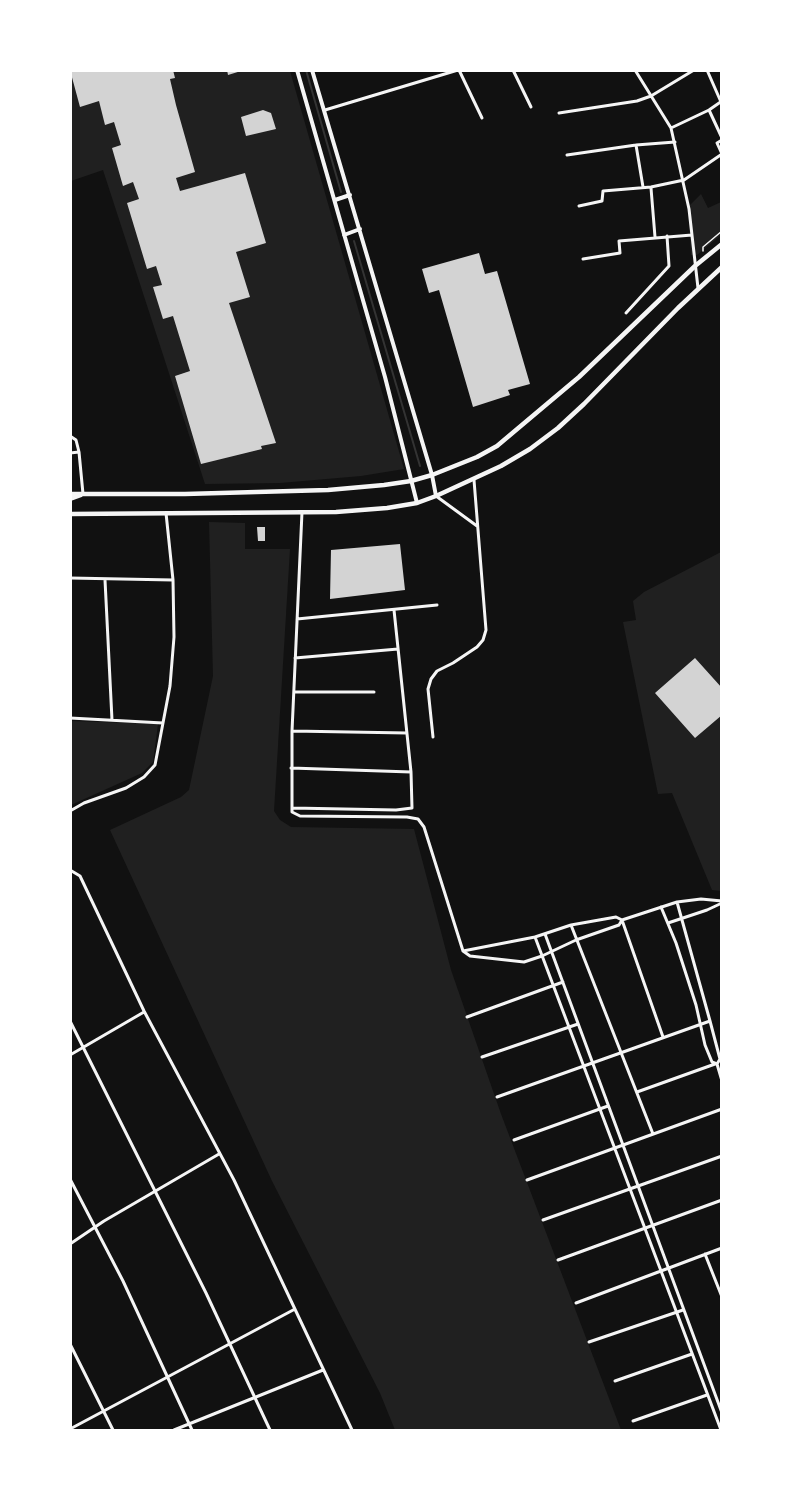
<!DOCTYPE html>
<style>
body{margin:0}
#map{position:relative;width:792px;height:1501px;overflow:hidden;background:#111;font-family:"Source Serif 4",serif}
canvas{display:block}
.frame{position:absolute;inset:0;border:72px solid #fff;pointer-events:none}
</style>
<div id="map">
<canvas width="792" height="1501"></canvas>
<div class="frame"></div>
</div>
<script>
const context = document.querySelector('canvas').getContext('2d');
context.lineJoin = 'round';
function fill(path, color) { context.fillStyle = color; context.fill(path, 'evenodd'); }
const shape = rows => new Path2D(rows.map(r => 'M' + r).join(''));
function stroke(path, color, width, dash) { context.strokeStyle = color; context.lineWidth = width; context.lineCap = dash ? 'butt' : 'round'; context.setLineDash(dash || []); context.stroke(path); }
fill(shape([
 [71,71,290,71,404,469,361,476,280,483,205,484,103,170,71,181],
 [701,194,708,208,721,202,721,235,697,255,691,255,688,207],
 [209,522,245,523,245,549,290,549,274,811,280,820,291,827,414,829,451,970,501,1114,621,1430,395,1430,380,1393,272,1181,110,830,181,797,189,790,213,676],
 [721,552,721,891,712,890,672,793,658,794,623,622,636,620,633,601,644,592],
 [71,721,158,724,153,762,142,773,71,805]
]), '#202020');
stroke(shape([
 [306,70,341,192],
 [354,241,420,466]
]), '#333', 2);
fill(shape([
 [70,70,173,70,175,78,170,79,176,105,195,172,176,178,180,191,245,173,266,243,236,252,250,297,229,303,276,443,261,446,262,449,201,464,175,376,190,371,173,316,163,319,153,287,162,285,156,266,147,269,127,203,139,199,133,182,123,186,112,148,121,145,114,122,105,125,99,101,80,107],
 [227,70,241,70,241,71,228,75],
 [263,110,271,113,276,129,246,136,241,117],
 [479,253,485,274,497,271,530,384,508,390,510,395,473,407,439,290,429,293,422,269],
 [257,527,265,527,265,541,258,541],
 [400,544,405,590,330,599,331,550],
 [695,658,722,688,722,715,695,738,655,693]
]), '#d3d3d3');
stroke(shape([
 [703,251,703,247,722,231]
]), '#f5f5f5', 1.5);
stroke(shape([
 [459,70,482,118],
 [513,70,531,107],
 [635,70,671,128,689,209,698,288],
 [707,70,721,102],
 [325,110,458,70],
 [709,110,722,138],
 [559,113,637,101,651,96,694,70],
 [671,128,709,110,722,101],
 [722,140,717,143,722,154],
 [636,145,643,187],
 [567,155,636,145,675,142],
 [651,188,655,237],
 [579,206,602,201,603,191,651,187,684,180,722,154],
 [583,259,620,253,619,241,692,235],
 [626,313,669,266,667,236],
 [70,436,76,440,79,452,83,494],
 [70,453,79,452],
 [436,496,477,526],
 [302,512,292,731,292,812,300,816,407,817,418,819,424,827,463,951],
 [70,578,173,580],
 [105,580,112,720],
 [297,619,437,605],
 [295,658,398,649],
 [294,692,374,692],
 [70,718,163,723],
 [292,731,407,733],
 [433,737,428,689,431,679,437,671,453,663,477,647,483,640,486,630,474,480],
 [291,768,411,772],
 [292,808,396,810,412,808,411,772,394,610],
 [70,811,84,803,126,788,144,777,155,765,170,686,174,637,173,580,166,513],
 [70,870,80,876,144,1011,234,1180,352,1430],
 [677,902,710,1021,720,1059,717,1064,722,1081],
 [661,907,676,943,696,1005,705,1045,712,1062,717,1064],
 [622,920,663,1037],
 [668,923,707,910,722,903],
 [571,925,653,1134],
 [545,934,722,1413],
 [535,937,721,1430],
 [463,951,470,956,524,962,542,956,576,940,619,925,622,920,677,902,701,899,722,901],
 [463,951,535,937,571,925,616,917,622,920],
 [467,1017,563,982],
 [70,1021,206,1293,270,1430],
 [70,1055,144,1012],
 [482,1057,578,1024],
 [637,1092,715,1064],
 [497,1097,710,1021],
 [514,1140,608,1106],
 [70,1179,123,1281,192,1430],
 [527,1180,722,1109],
 [543,1220,722,1156],
 [70,1244,104,1221,219,1154],
 [705,1254,722,1297],
 [558,1260,722,1200],
 [576,1303,722,1248],
 [589,1342,683,1310],
 [70,1344,113,1430],
 [615,1381,692,1354],
 [633,1421,707,1395],
 [70,1429,295,1309],
 [174,1430,323,1370]
]), '#f5f5f5', 3);
stroke(shape([
 [297,70,385,377,417,503],
 [312,70,432,475,436,496],
 [335,200,350,195],
 [344,235,360,229]
]), '#f5f5f5', 4);
stroke(shape([
 [70,494,185,494,328,490,384,485,411,481,432,475,477,457,497,446,579,377,695,266,722,244],
 [70,499,81,495],
 [70,514,336,512,387,508,417,503,436,496,501,466,530,449,558,428,584,404,678,308,722,267]
]), '#f5f5f5', 4.5);
</script>
